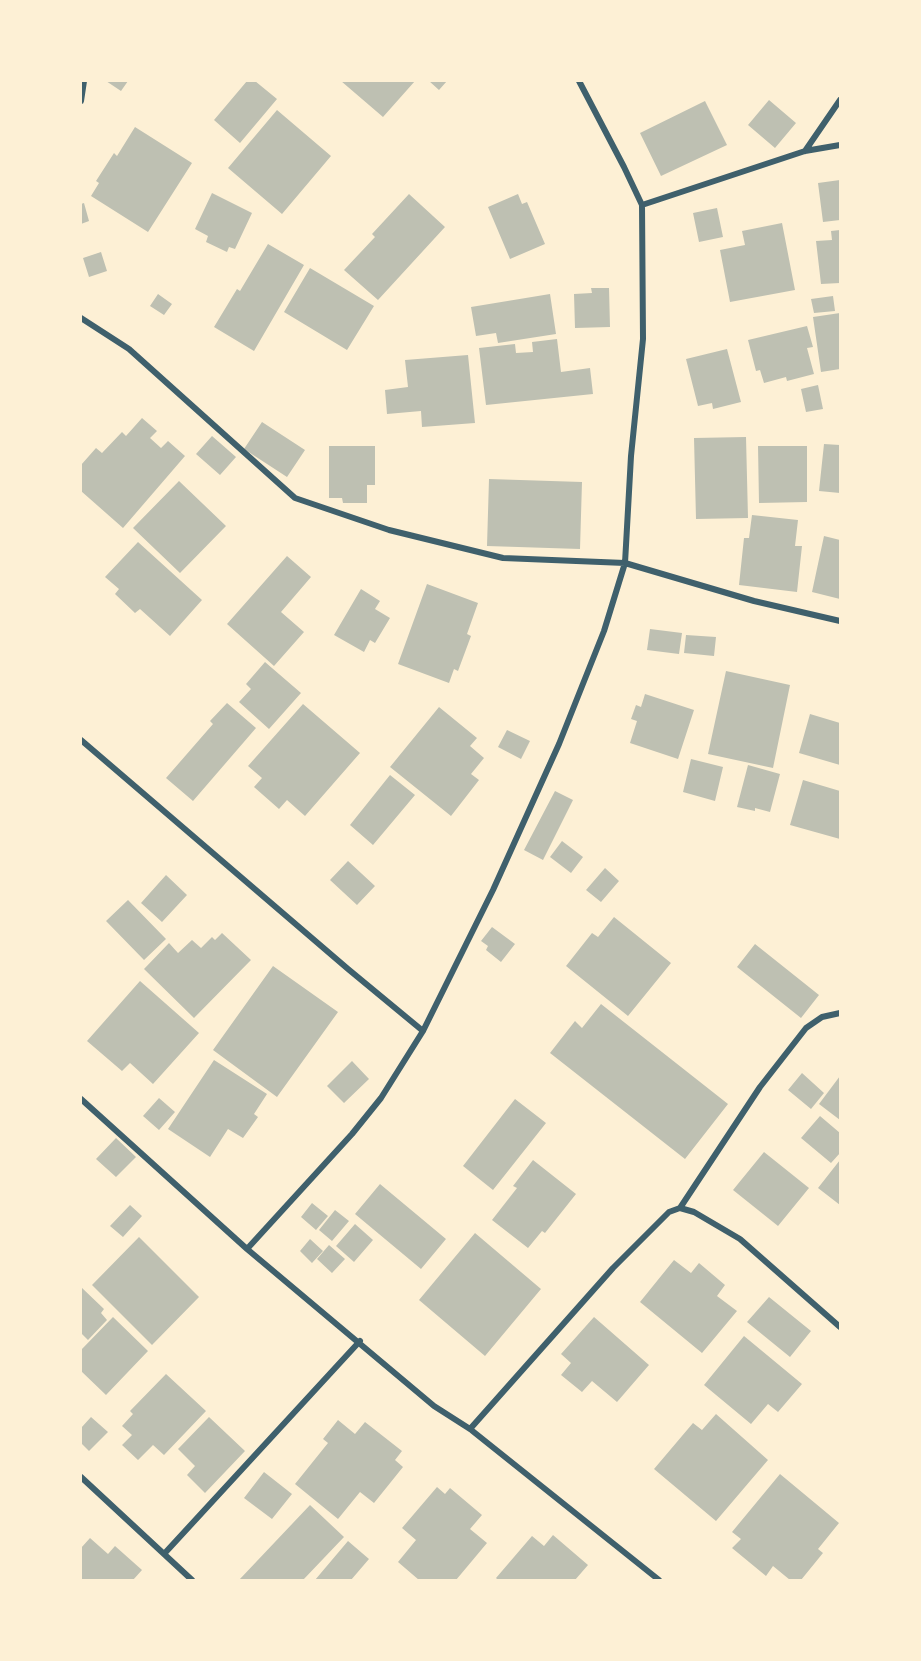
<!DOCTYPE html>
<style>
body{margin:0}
#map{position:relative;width:921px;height:1661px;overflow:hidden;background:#fdf0d5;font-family:"Playfair Display",serif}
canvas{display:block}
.frame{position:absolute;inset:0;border:82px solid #fdf0d5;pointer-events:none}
</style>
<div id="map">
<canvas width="921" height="1661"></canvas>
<div class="frame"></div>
</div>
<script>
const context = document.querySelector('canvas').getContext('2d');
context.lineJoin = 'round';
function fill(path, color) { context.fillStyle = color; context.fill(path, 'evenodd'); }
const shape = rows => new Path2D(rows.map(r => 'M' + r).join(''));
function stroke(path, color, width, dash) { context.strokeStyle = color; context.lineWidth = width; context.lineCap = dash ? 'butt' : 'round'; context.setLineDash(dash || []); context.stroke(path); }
fill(shape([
 [106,81,128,81,121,91],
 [247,81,255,81,277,99,240,143,214,120],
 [341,81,415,81,383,117],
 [429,81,447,81,439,90],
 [769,100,796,123,775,148,748,125],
 [705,101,727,145,661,176,640,133],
 [277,110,331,156,282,214,228,168],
 [135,127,192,163,148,232,91,196,99,183,96,181,114,153,117,156],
 [840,180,840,220,823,222,818,183],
 [212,193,252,213,235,249,229,247,227,252,206,242,208,236,195,229],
 [409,194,445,227,378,300,344,270,375,237,372,234],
 [518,194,522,204,527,202,545,244,510,259,488,207],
 [84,203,89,221,81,224,81,204],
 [717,208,723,237,699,242,693,213],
 [782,223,795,290,730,302,720,250,745,245,742,231],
 [840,230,840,283,821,284,816,241,832,240,831,231],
 [268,244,304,265,254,351,214,327,237,289,240,291],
 [101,252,107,271,89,277,83,258],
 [310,268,374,306,347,350,284,312],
 [591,288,609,288,610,327,575,328,574,294,592,293],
 [158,294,172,304,164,315,150,306],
 [550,294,556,334,498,343,496,333,476,336,471,307],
 [833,296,835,311,814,313,811,299],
 [840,313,840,369,821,372,813,317],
 [807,326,813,347,807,348,814,374,787,381,786,377,764,383,760,370,756,371,748,340],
 [557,339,561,372,590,368,593,394,486,405,479,348,515,344,516,353,533,352,532,342],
 [727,349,741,402,713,409,712,403,698,406,686,359],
 [468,355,475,423,422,427,421,411,387,414,385,390,408,387,405,360],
 [818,385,823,409,806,412,801,389],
 [142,418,157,431,150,438,161,448,168,441,185,456,123,528,81,491,81,465,96,448,102,453,122,432,126,436],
 [262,422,305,450,287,477,244,449],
 [212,436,236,457,220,475,196,454],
 [746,437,748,518,696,519,694,438],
 [824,444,840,445,840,493,819,491],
 [329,446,375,446,375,485,367,485,367,503,343,503,342,498,329,498],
 [758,446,807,446,807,502,759,503],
 [489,479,582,482,580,549,487,546],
 [179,481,226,526,180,573,133,528],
 [752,515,798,520,795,546,802,546,797,592,739,585,744,538,749,538],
 [824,536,840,540,840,599,812,592],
 [138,542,202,600,170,636,140,609,135,613,115,594,119,589,105,577],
 [287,556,311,577,281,612,304,632,274,666,227,624],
 [427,584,478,603,467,634,471,636,458,671,454,669,449,683,398,664],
 [361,589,380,601,375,609,390,618,375,643,370,640,364,652,334,635],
 [650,629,682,633,679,654,647,650],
 [686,635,716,637,714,656,684,653],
 [265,662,301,693,269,729,239,702,251,689,246,684],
 [726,671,790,685,773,768,708,754],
 [645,694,694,710,678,759,630,743,637,721,631,719,636,705,641,707],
 [227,703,256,728,193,801,166,778,213,724,210,721],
 [303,704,360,753,305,816,287,800,279,809,254,787,262,778,248,766],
 [439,707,477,738,470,746,484,758,471,774,479,780,451,816,390,767],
 [810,714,840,723,840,765,799,753],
 [507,730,530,741,521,759,498,747],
 [691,759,723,767,715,801,683,792],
 [748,765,780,774,770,812,755,808,755,811,737,807],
 [390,775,415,795,373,845,350,825],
 [803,780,840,791,840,839,790,825],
 [555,791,573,800,543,860,524,850],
 [562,841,583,857,571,873,550,857],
 [348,861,375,886,357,905,330,880],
 [605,868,619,881,601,902,586,890],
 [166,875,187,895,162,922,141,903],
 [128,900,166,939,144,960,106,921],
 [614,917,671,963,628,1016,566,966,592,933,598,937],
 [492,927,515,944,501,962,486,950,488,946,481,941],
 [222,933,251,960,194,1018,144,969,169,943,178,953,192,940,201,948,212,937,215,940],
 [755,944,819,995,801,1018,737,967],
 [273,966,338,1012,277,1097,213,1050],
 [140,981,199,1033,153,1084,130,1063,122,1071,87,1041],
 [601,1004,728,1104,685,1159,550,1053,575,1021,582,1028],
 [214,1060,267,1094,254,1114,258,1117,243,1138,228,1129,210,1157,168,1129],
 [352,1061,369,1079,344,1103,327,1086],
 [802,1073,824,1093,811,1109,788,1090],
 [840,1076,840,1120,819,1104],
 [159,1098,175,1112,159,1130,143,1116],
 [515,1099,546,1123,493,1190,463,1166],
 [820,1116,840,1133,840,1153,831,1163,801,1138],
 [116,1138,136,1157,116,1177,96,1159],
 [764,1152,809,1188,778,1226,733,1190],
 [533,1160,576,1194,545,1233,542,1231,528,1248,492,1220,517,1188,513,1186],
 [840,1160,840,1205,818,1188],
 [380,1184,446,1239,421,1269,355,1214],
 [312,1203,328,1216,316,1230,301,1217],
 [130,1205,142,1216,123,1237,110,1226],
 [335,1210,349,1221,332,1241,319,1230],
 [355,1224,373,1240,354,1262,336,1246],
 [475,1233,541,1289,485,1356,419,1300],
 [139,1237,199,1297,152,1345,92,1285],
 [310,1239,323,1251,312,1263,300,1251],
 [329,1245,345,1259,332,1273,317,1259],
 [674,1260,691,1273,699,1263,725,1285,717,1296,737,1311,702,1353,640,1302],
 [81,1287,104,1309,101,1313,107,1320,88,1340,81,1333],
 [769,1297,811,1331,790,1357,747,1322],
 [113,1317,148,1351,106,1395,81,1371,81,1350],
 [594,1317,649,1365,617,1402,592,1381,582,1392,561,1375,571,1363,561,1354],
 [744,1336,802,1384,778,1412,768,1404,751,1424,704,1385],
 [166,1374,206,1411,164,1455,153,1445,138,1460,122,1445,132,1435,122,1426,133,1414,130,1411],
 [716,1414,768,1460,716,1521,654,1469,693,1423,702,1430],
 [91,1417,108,1432,89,1451,81,1443,81,1428],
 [209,1417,245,1451,205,1493,187,1475,195,1466,178,1449],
 [338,1420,355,1434,365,1422,402,1451,395,1460,403,1467,374,1503,360,1492,338,1519,295,1484,328,1443,323,1439],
 [264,1472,292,1494,272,1519,244,1498],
 [780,1474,839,1523,818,1549,823,1553,801,1580,790,1580,773,1566,766,1576,732,1548,741,1539,732,1532],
 [437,1487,445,1494,450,1488,482,1515,470,1529,487,1543,456,1580,419,1580,398,1562,416,1540,402,1528],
 [310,1505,344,1537,303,1580,239,1580],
 [553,1535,588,1565,575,1580,498,1580,496,1578,532,1536,544,1546],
 [90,1538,108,1554,115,1546,142,1570,133,1580,81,1580,81,1548],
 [348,1541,369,1559,351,1580,315,1580]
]), '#bec0b2');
stroke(shape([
 [81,101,84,81],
 [805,151,840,100],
 [642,205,805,151,840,145],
 [81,318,129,349,295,498,389,530,503,558,625,563,754,601,840,621],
 [81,740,348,969,423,1031],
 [81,1099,247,1249,434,1406,470,1429,659,1580],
 [680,1208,760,1087,806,1028,822,1017,840,1013],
 [247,1249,352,1134,381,1098,423,1031,493,890,559,744,604,631,625,563,631,456,643,339,642,205,624,167,579,81],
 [470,1429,613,1268,669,1212,680,1208,694,1212,740,1239,840,1327],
 [81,1477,192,1580],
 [164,1554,360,1341]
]), '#3f606c', 6);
</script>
